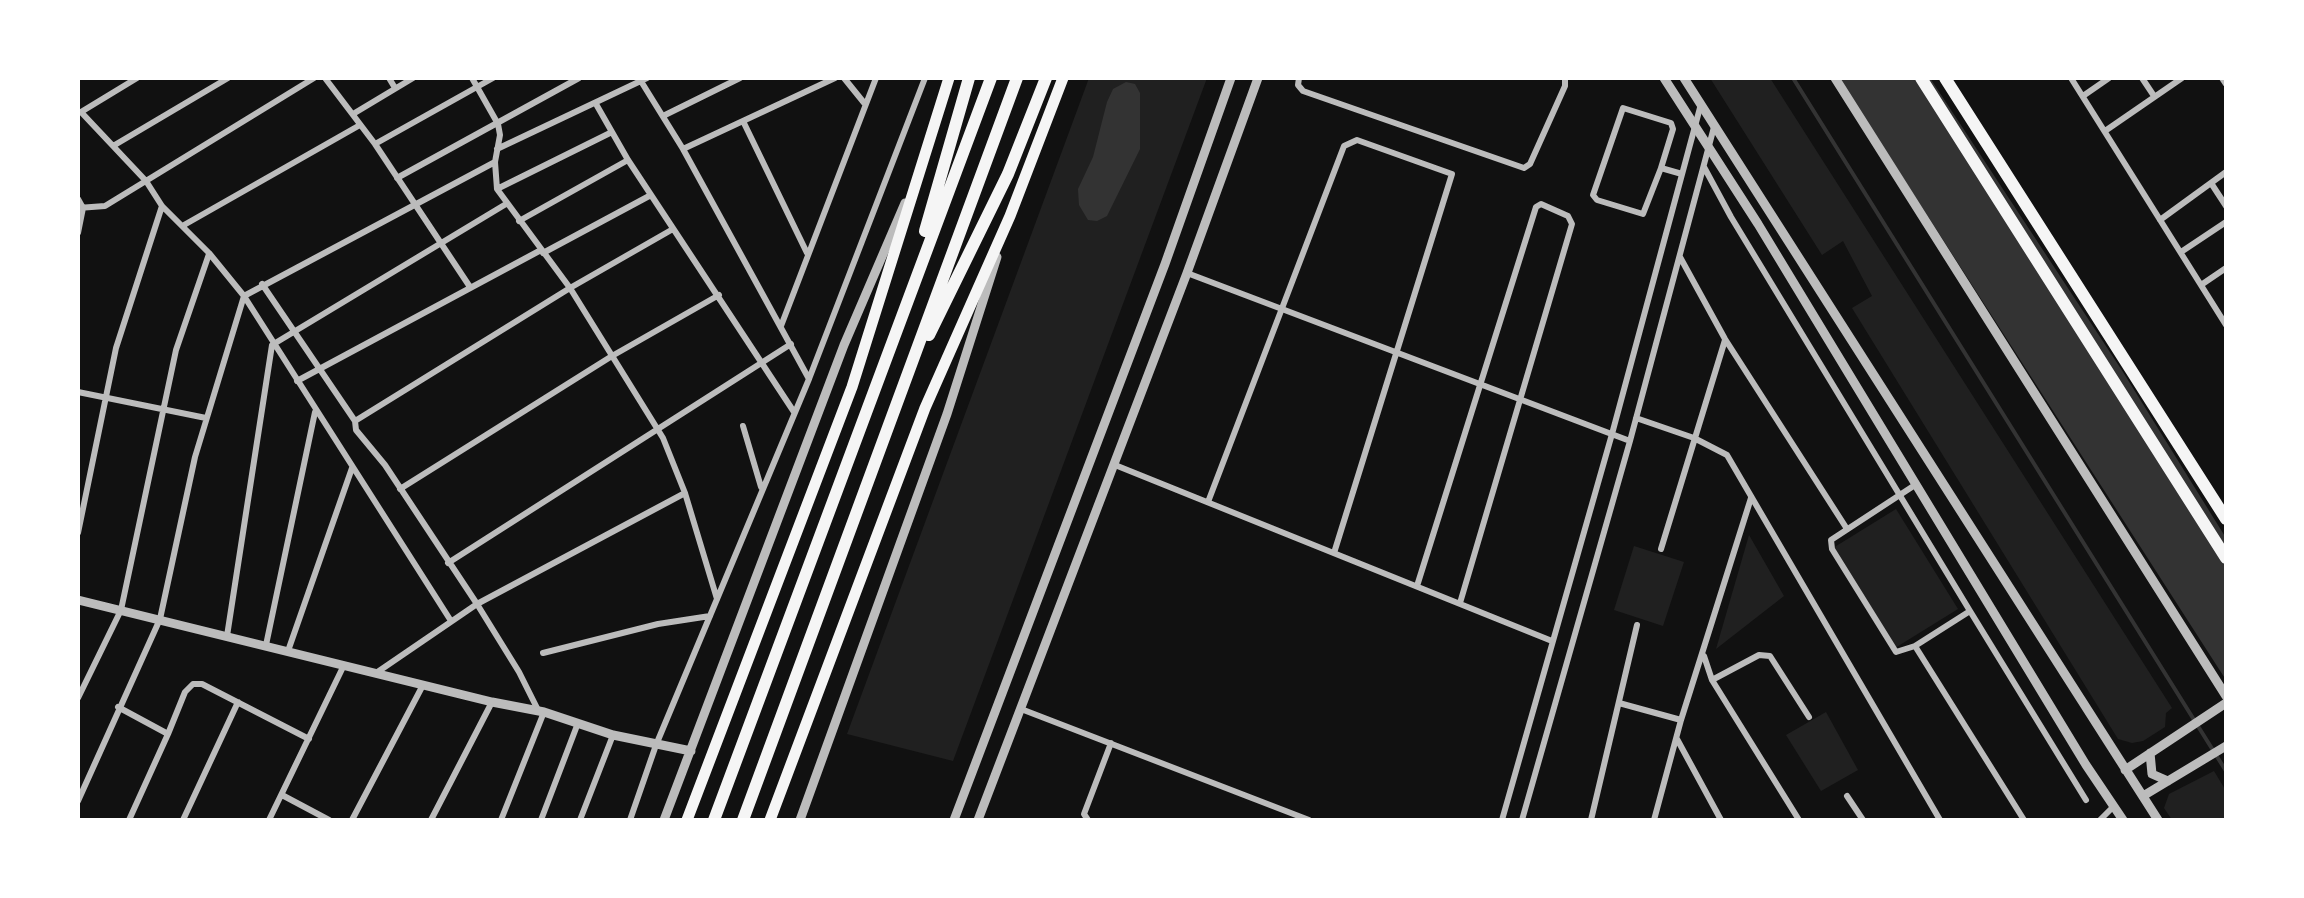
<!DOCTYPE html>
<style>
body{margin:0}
#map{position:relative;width:2304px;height:898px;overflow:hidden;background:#111;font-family:"PT Sans Narrow",sans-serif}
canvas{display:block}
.frame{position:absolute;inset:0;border:80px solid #fff;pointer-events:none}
</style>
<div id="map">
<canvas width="2304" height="898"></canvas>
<div class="frame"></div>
</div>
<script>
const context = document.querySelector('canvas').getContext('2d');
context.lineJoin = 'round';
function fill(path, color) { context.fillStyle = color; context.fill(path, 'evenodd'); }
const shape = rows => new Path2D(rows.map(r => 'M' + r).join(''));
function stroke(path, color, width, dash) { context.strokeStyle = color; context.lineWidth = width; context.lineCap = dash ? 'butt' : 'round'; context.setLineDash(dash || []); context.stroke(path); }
fill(shape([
 [1089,78,1207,78,953,761,847,734],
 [1710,78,1770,78,2172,708,2166,713,2165,727,2143,741,2132,743,2118,739,1852,308,1872,296,1843,241,1822,255],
 [1896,509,1958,609,1895,648,1833,548],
 [1749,535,1784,596,1716,649],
 [1634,546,1684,562,1663,626,1614,610],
 [1826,712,1858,770,1821,791,1786,735],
 [2214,771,2226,791,2226,820,2172,820,2164,808,2169,794]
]), '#202020');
fill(shape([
 [1839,78,1930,78,2123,372,2226,538,2226,680],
 [1126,82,1135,84,1140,93,1140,149,1107,216,1097,221,1088,220,1079,205,1078,189,1093,157,1107,102,1113,89]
]), '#333');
stroke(shape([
 [1793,78,2226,771]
]), '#333', 4);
stroke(shape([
 [137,78,81,112,146,181,162,206,209,253,244,296,451,621],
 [325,78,375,144,470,287],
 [389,78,395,88],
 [472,78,498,124,500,135,495,162,497,189,570,288,663,438,685,493,717,599],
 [639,78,683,149,809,379],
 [844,78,865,104],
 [1299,78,1298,85,1303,91,1524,168,1530,164,1565,86,1565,78],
 [2071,78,2226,325],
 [2142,78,2154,96],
 [2222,78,2226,84],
 [2083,96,2109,78],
 [596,104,628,160,794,412],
 [353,114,413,78],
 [663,116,740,78],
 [743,121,807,253],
 [2105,131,2182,78],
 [375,144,493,78],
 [113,146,228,78],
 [497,149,647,78],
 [683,149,835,78],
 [1704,167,1731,217,1970,611],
 [1661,168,1643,214,1597,200,1593,195,1623,108,1671,123,1673,129,1661,168,1682,174],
 [397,178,579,78],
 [2211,183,2226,206],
 [497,189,612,132],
 [78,199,83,208,78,233],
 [78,208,105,206,314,78],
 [2160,220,2226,172],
 [519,221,628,160],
 [184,225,360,125],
 [2181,252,2226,222],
 [543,253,651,195],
 [1680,257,1725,339,1847,529],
 [1187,273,1630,441],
 [262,284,355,421,356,430,385,465,477,604,519,672,538,710],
 [2201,285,2226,268],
 [781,326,876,78],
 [297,381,541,250],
 [78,392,206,418],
 [1636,418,1694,438,1727,455,1940,820],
 [355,421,570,288,673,229],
 [743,426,761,487],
 [1115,465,1552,641],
 [1915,485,1831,540,1832,549,1896,652,1915,646,1970,611,2086,800],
 [400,489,612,356,719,295],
 [1208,502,1344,146,1357,140,1452,174,1334,553],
 [78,533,116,348,162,206],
 [1661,549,1725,340],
 [448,563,791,344],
 [1417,586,1536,207,1541,204,1568,216,1572,224,1460,603],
 [227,636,272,345,506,204],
 [266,645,315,412],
 [1915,646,2024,820],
 [288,651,352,468],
 [543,653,658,624,710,616],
 [1704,656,1712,680,1799,820],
 [376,673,477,604,685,493],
 [1712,680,1759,655,1770,656,1809,717],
 [78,698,121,610,176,350,209,254],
 [1619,703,1681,720],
 [118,707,168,734,129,820],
 [1021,709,1309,820],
 [168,734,185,692,193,684,202,684,309,739],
 [1677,739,1721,820],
 [282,795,329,820],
 [1847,796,1863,820],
 [78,801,160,619,195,457,244,296,495,162],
 [183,820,238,702],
 [269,820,344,665],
 [352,820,423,685],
 [431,820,492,702],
 [501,820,544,712],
 [541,820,578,723],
 [580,820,613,735],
 [630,820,656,745,809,379,925,78],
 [1088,820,1084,814,1111,743],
 [1502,820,1612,434,1701,104],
 [1522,820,1630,441,1714,127],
 [1591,820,1637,625],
 [1654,820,1681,720,1751,498],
 [2100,820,2114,806]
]), '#bcbcbc', 6);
stroke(shape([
 [1664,78,1758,224,2086,765,2123,820],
 [1684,78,2158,820],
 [1835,78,2226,696],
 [78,600,492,702,544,712,613,735,691,751],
 [2150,753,2152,774,2168,781],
 [2125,770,2226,703],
 [2143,796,2226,746],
 [664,820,844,345,905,203],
 [800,820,947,414,997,257],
 [954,820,1165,264,1231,78],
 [978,820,1187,273,1258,78]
]), '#bcbcbc', 9);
stroke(shape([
 [687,820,852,387,949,78],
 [770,820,925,408,1010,216,1063,78]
]), '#f5f5f5', 11);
stroke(shape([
 [1921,78,2226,558],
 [1945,78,2226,519],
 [925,231,969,78],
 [929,335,1008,174,1046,78],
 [714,820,991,78],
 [743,820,1017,78]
]), '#f5f5f5', 12);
</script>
